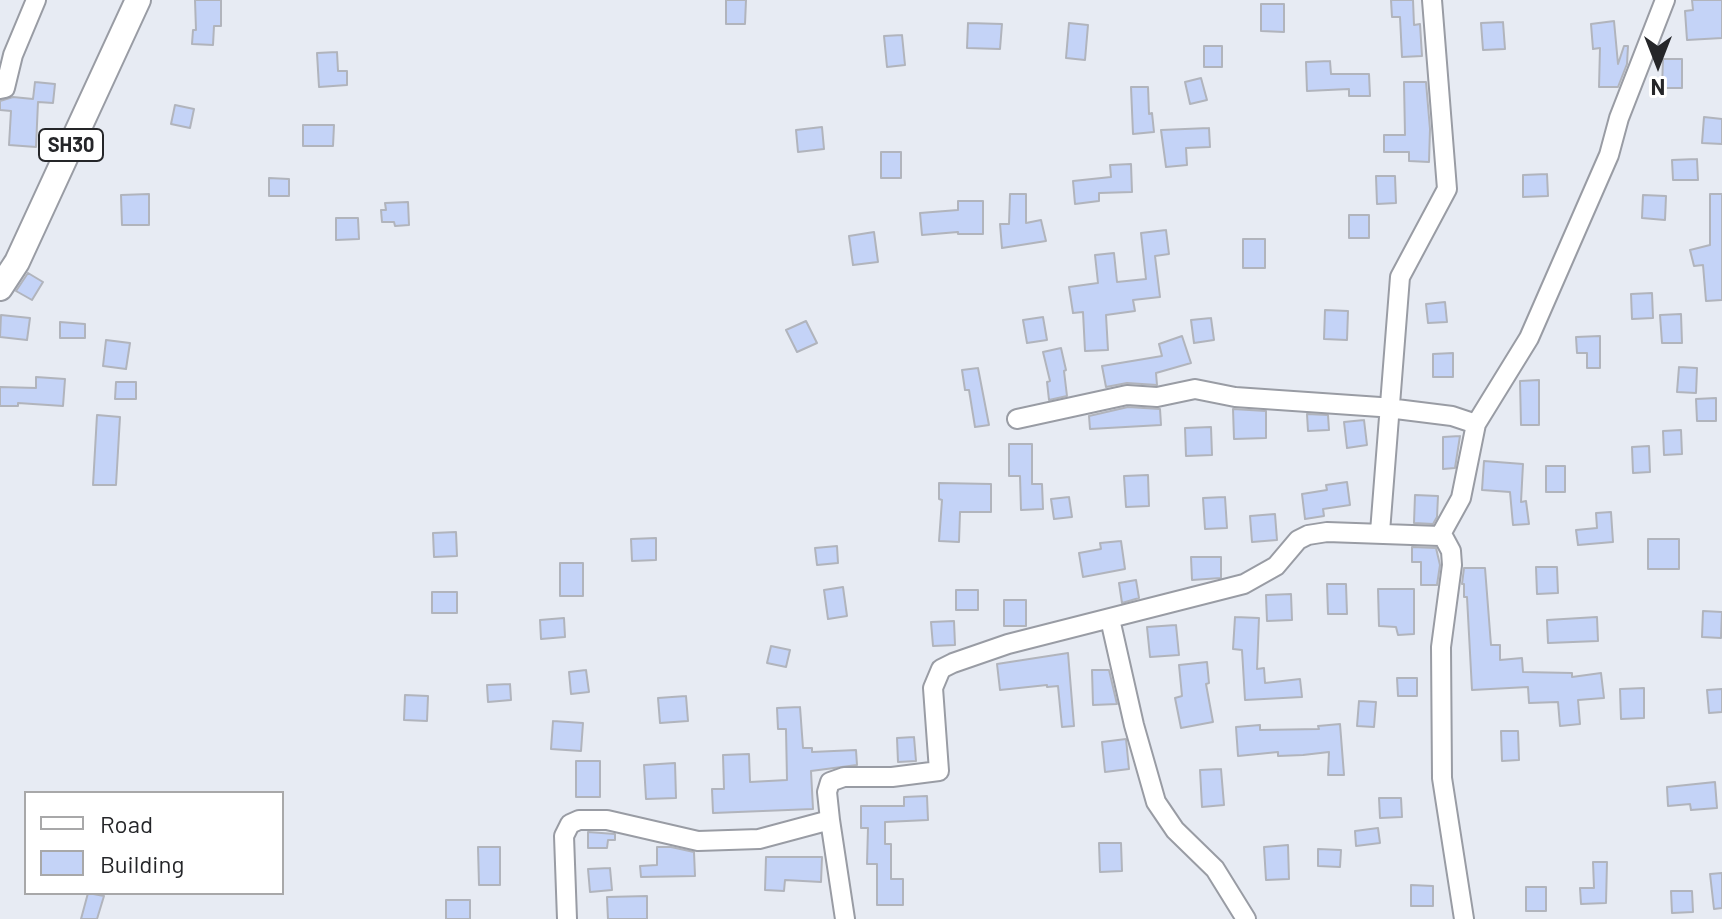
<!DOCTYPE html>
<style>
body{margin:0}
#map{position:relative;width:1722px;height:919px;overflow:hidden;background:#e7ebf3;font-family:Barlow,sans-serif}
canvas{display:block}
.legend{position:absolute;left:24px;top:791px;width:260px;height:104px;box-sizing:border-box;background:#fff;border:2px solid #a8a8a9;margin:0;padding:10px 14px;list-style:none;font-size:24px;color:#252629}
.legend li{display:flex;align-items:center;gap:16px;height:40px}
.legend b{width:40px;border:2px solid #a8a8a9}
.north{position:absolute;left:1618px;top:24px;width:80px;height:80px;-webkit-text-stroke:6px #fff;paint-order:stroke;rotate:180deg;font-size:22px;font-weight:700;line-height:32px;text-align:center;color:#252629}
.north::after{content:'';display:block;margin:auto;width:28px;height:36px;background:#252629;clip-path:polygon(50% 0,100% 100%,50% 72%,0 100%)}
</style>
<div id="map">
<canvas width="1722" height="919"></canvas>
<ul class="legend">
<li><b style="height:10px;background:#fff"></b>Road</li>
<li><b style="height:22px;background:#c4d3f7"></b>Building</li>
</ul>
<div class="north">N</div>
</div>
<script>
const context = document.querySelector('canvas').getContext('2d');
context.lineJoin = 'round';
function fill(path, color) { context.fillStyle = color; context.fill(path, 'evenodd'); }
const shape = rows => new Path2D(rows.map(r => 'M' + r).join(''));
function stroke(path, color, width, dash) { context.strokeStyle = color; context.lineWidth = width; context.lineCap = dash ? 'butt' : 'round'; context.setLineDash(dash || []); context.stroke(path); }
function label(font, color, halo, rows, align = 'center') {
  context.font = font + ' Barlow,sans-serif'; context.lineWidth = 6; context.setLineDash([]); context.textBaseline = 'middle'; context.strokeStyle = halo; context.fillStyle = color; for (const [text, x, y, turn = 0] of rows) {
    context.save(); context.translate(x, y); context.rotate((+turn || 0) * Math.PI / 180); context.textAlign = isNaN(turn) ? turn : align; if (halo) context.strokeText(text, 0, 0); context.fillText(text, 0, 0); context.restore();
  }
}
const building = shape([
 [195,0,221,0,221,26,214,26,213,45,192,44,193,30,196,30,195,0],
 [726,0,746,0,745,24,726,24,726,0],
 [1391,0,1413,0,1414,25,1420,24,1422,56,1402,57,1400,17,1392,17,1391,0],
 [1692,0,1722,0,1722,38,1687,40,1685,11,1693,10,1692,0],
 [1261,4,1284,4,1284,32,1261,31,1261,4],
 [1614,21,1618,64,1624,46,1628,46,1627,64,1618,87,1599,87,1600,48,1593,49,1591,24,1614,21],
 [1503,22,1505,49,1483,50,1481,23,1503,22],
 [968,23,1002,24,1000,49,967,48,968,23],
 [1069,23,1088,25,1085,60,1066,58,1069,23],
 [902,35,905,65,887,67,884,36,902,35],
 [1204,46,1222,46,1222,67,1204,67,1204,46],
 [337,52,338,71,347,71,347,85,319,87,317,53,337,52],
 [1663,59,1682,59,1682,88,1662,88,1663,59],
 [1330,61,1331,74,1369,74,1370,96,1349,96,1349,89,1307,91,1306,62,1330,61],
 [1201,78,1207,100,1190,104,1185,82,1201,78],
 [35,82,55,84,53,103,38,102,36,147,9,145,11,111,0,110,0,101,13,97,33,99,35,82],
 [1404,82,1426,82,1430,129,1429,162,1409,161,1409,152,1384,152,1384,135,1405,135,1404,82],
 [1131,87,1148,87,1149,114,1152,113,1154,132,1133,134,1131,87],
 [175,105,194,109,190,128,171,124,175,105],
 [1704,117,1722,119,1722,144,1702,143,1704,117],
 [303,125,334,125,333,146,303,146,303,125],
 [822,127,824,149,798,152,796,130,822,127],
 [1209,128,1210,147,1186,148,1187,165,1166,167,1161,130,1209,128],
 [881,152,901,152,901,178,881,178,881,152],
 [1697,159,1698,180,1673,180,1672,160,1697,159],
 [1131,164,1132,192,1099,193,1099,201,1075,204,1073,181,1111,177,1110,165,1131,164],
 [1547,174,1548,196,1523,197,1523,175,1547,174],
 [1376,176,1395,176,1396,203,1377,204,1376,176],
 [269,178,289,179,289,196,269,196,269,178],
 [149,194,149,225,122,225,121,195,149,194],
 [1010,194,1026,194,1026,223,1041,220,1046,241,1002,248,1000,224,1009,224,1010,194],
 [1710,194,1722,194,1722,300,1706,301,1703,265,1694,266,1690,250,1710,245,1710,194],
 [1643,195,1666,196,1665,220,1642,218,1643,195],
 [958,201,983,201,983,234,958,234,958,232,922,235,920,213,958,210,958,201],
 [408,202,409,225,395,226,394,222,382,222,381,210,386,210,385,203,408,202],
 [1349,215,1369,215,1369,238,1349,238,1349,215],
 [336,218,358,218,359,239,336,240,336,218],
 [1166,230,1169,254,1155,256,1160,297,1133,300,1135,311,1106,315,1108,350,1085,351,1083,312,1073,313,1069,287,1098,283,1095,255,1114,253,1117,282,1146,279,1141,233,1166,230],
 [874,232,878,262,853,265,849,236,874,232],
 [1243,239,1265,239,1265,268,1243,268,1243,239],
 [28,273,43,282,32,300,16,291,28,273],
 [1652,293,1653,318,1632,319,1631,294,1652,293],
 [1445,302,1447,322,1428,323,1426,304,1445,302],
 [1325,310,1348,311,1347,340,1324,339,1325,310],
 [1681,314,1682,343,1662,343,1660,315,1681,314],
 [1,315,30,318,27,340,0,337,1,315],
 [1043,317,1047,340,1027,343,1023,320,1043,317],
 [1211,318,1214,340,1194,343,1191,320,1211,318],
 [806,321,817,343,797,352,786,330,806,321],
 [60,322,85,324,85,338,60,338,60,322],
 [1182,336,1191,363,1156,373,1157,385,1127,383,1106,387,1102,366,1162,356,1159,344,1182,336],
 [1600,336,1600,368,1587,368,1587,353,1577,353,1576,337,1600,336],
 [106,340,130,343,126,369,103,366,106,340],
 [1061,348,1066,370,1064,371,1067,396,1049,400,1047,382,1050,381,1043,352,1061,348],
 [1453,353,1453,377,1433,377,1433,354,1453,353],
 [1679,367,1697,368,1696,393,1677,392,1679,367],
 [978,368,989,425,975,427,969,390,965,390,962,370,978,368],
 [36,377,65,379,63,406,18,403,18,406,0,406,0,387,36,388,36,377],
 [1539,380,1539,425,1521,425,1520,381,1539,380],
 [116,382,136,382,136,399,115,399,116,382],
 [1716,398,1716,421,1697,421,1696,399,1716,398],
 [1128,407,1160,409,1161,425,1090,429,1089,416,1128,407],
 [1233,409,1266,411,1266,438,1234,439,1233,409],
 [1307,414,1328,415,1329,430,1308,431,1307,414],
 [97,415,120,417,116,485,93,485,97,415],
 [1364,420,1367,445,1347,448,1344,422,1364,420],
 [1211,427,1212,455,1186,456,1185,428,1211,427],
 [1681,430,1682,454,1664,455,1663,431,1681,430],
 [1460,436,1455,468,1443,469,1443,437,1460,436],
 [1009,444,1032,444,1032,484,1042,484,1043,509,1021,510,1020,476,1009,476,1009,444],
 [1649,446,1650,472,1633,473,1632,447,1649,446],
 [1484,461,1523,464,1521,502,1526,501,1529,524,1513,525,1510,492,1482,490,1484,461],
 [1546,466,1565,466,1565,492,1546,492,1546,466],
 [1148,475,1149,506,1126,507,1124,476,1148,475],
 [1347,482,1350,505,1323,509,1324,516,1305,519,1302,494,1327,490,1326,485,1347,482],
 [939,483,991,484,991,512,960,512,959,542,939,541,942,500,939,499,939,483],
 [1415,495,1438,496,1437,517,1433,524,1414,523,1415,495],
 [1069,497,1072,517,1054,519,1051,499,1069,497],
 [1225,497,1227,528,1205,529,1203,498,1225,497],
 [1611,512,1613,542,1578,545,1576,530,1597,528,1596,513,1611,512],
 [1275,514,1277,540,1252,542,1250,516,1275,514],
 [456,532,457,556,434,557,433,533,456,532],
 [656,538,656,560,632,561,631,539,656,538],
 [1648,539,1679,539,1679,569,1648,569,1648,539],
 [1121,541,1125,569,1083,577,1079,553,1101,549,1100,543,1121,541],
 [837,546,838,563,817,565,815,548,837,546],
 [1412,547,1436,548,1440,565,1437,585,1421,585,1421,562,1412,562,1412,547],
 [1191,557,1221,557,1221,578,1192,580,1191,557],
 [560,563,583,563,583,596,560,596,560,563],
 [1536,567,1557,567,1558,593,1537,594,1536,567],
 [1464,568,1485,568,1491,645,1500,645,1500,660,1522,658,1523,672,1572,673,1572,677,1601,673,1604,698,1578,700,1580,724,1560,726,1558,702,1529,703,1528,687,1472,690,1467,597,1464,597,1464,584,1462,584,1464,568],
 [1136,580,1139,598,1122,603,1119,583,1136,580],
 [1327,584,1346,584,1347,614,1328,614,1327,584],
 [843,587,847,616,828,619,824,590,843,587],
 [1378,589,1414,589,1414,634,1398,635,1396,627,1379,626,1378,589],
 [956,590,978,590,978,610,956,610,956,590],
 [432,592,457,592,457,613,432,613,432,592],
 [1291,594,1292,620,1267,621,1266,595,1291,594],
 [1004,600,1026,600,1026,626,1004,626,1004,600],
 [1703,611,1722,612,1721,638,1702,637,1703,611],
 [1235,617,1259,618,1257,669,1264,668,1265,683,1300,679,1302,697,1245,700,1242,650,1233,649,1235,617],
 [1597,617,1598,641,1548,643,1547,620,1597,617],
 [564,618,565,637,541,639,540,620,564,618],
 [954,621,955,645,933,646,931,622,954,621],
 [1176,625,1179,655,1150,657,1147,627,1176,625],
 [771,646,790,650,786,667,767,663,771,646],
 [1068,653,1074,726,1062,727,1058,686,1047,687,1047,685,1000,690,997,664,1068,653],
 [1207,662,1209,683,1206,684,1213,722,1181,728,1175,698,1182,696,1179,665,1207,662],
 [586,670,589,692,571,694,569,672,586,670],
 [1092,670,1109,670,1117,704,1093,705,1092,670],
 [1397,678,1417,678,1417,696,1398,696,1397,678],
 [510,684,511,700,488,702,487,685,510,684],
 [1644,688,1644,718,1621,719,1620,689,1644,688],
 [1722,689,1722,712,1709,713,1707,690,1722,689],
 [405,695,428,696,427,721,404,720,405,695],
 [686,696,688,721,660,723,658,698,686,696],
 [1359,701,1376,702,1374,727,1357,726,1359,701],
 [800,707,803,748,812,748,812,752,856,750,857,765,811,771,813,809,713,813,712,789,724,789,723,755,749,754,750,782,787,780,786,729,778,729,777,708,800,707],
 [553,721,583,723,581,751,551,749,553,721],
 [1340,724,1344,775,1328,775,1329,752,1303,755,1278,756,1278,752,1238,756,1236,727,1260,725,1260,730,1319,729,1318,726,1340,724],
 [1501,731,1518,731,1519,760,1502,761,1501,731],
 [914,737,916,761,898,762,897,738,914,737],
 [1126,739,1129,769,1105,772,1102,742,1126,739],
 [576,761,600,761,600,797,576,797,576,761],
 [675,763,676,798,646,799,644,765,675,763],
 [1221,769,1224,805,1202,807,1200,770,1221,769],
 [1715,782,1717,808,1691,810,1690,804,1668,806,1667,787,1715,782],
 [927,796,928,820,885,822,885,844,891,844,891,879,903,879,903,905,877,905,877,864,867,864,868,828,861,828,861,806,904,806,904,797,927,796],
 [1379,798,1401,798,1402,817,1380,818,1379,798],
 [1378,828,1380,843,1356,846,1355,831,1378,828],
 [588,832,615,834,615,840,608,840,607,848,588,848,588,832],
 [1099,843,1121,843,1122,871,1100,872,1099,843],
 [1288,845,1289,879,1266,880,1264,847,1288,845],
 [478,847,500,847,500,885,479,885,478,847],
 [657,847,671,847,694,852,695,876,641,877,640,866,657,865,657,847],
 [1318,849,1341,850,1340,867,1318,866,1318,849],
 [766,857,822,857,821,882,785,880,784,891,765,890,766,857],
 [1593,862,1607,862,1606,903,1581,904,1580,888,1594,888,1593,862],
 [610,868,612,890,590,892,588,869,610,868],
 [1722,873,1722,908,1714,909,1710,874,1722,873],
 [1411,885,1433,886,1433,906,1411,906,1411,885],
 [1526,887,1546,887,1546,911,1526,911,1526,887],
 [1671,891,1692,891,1693,912,1672,913,1671,891],
 [88,893,104,896,97,919,81,919,88,893],
 [647,896,647,919,608,919,607,897,647,896],
 [446,900,470,900,470,919,446,919,446,900]
]);
fill(building, '#c4d3f7');
stroke(building, '#b1b4bc', 2);
const minor = shape([
 [0,89,5,88,13,55,36,0],
 [1017,419,1127,395,1157,397,1195,389,1235,397,1380,407,1452,416,1476,424],
 [1380,532,1400,277,1447,189,1432,0],
 [1440,536,1461,498,1476,424,1529,338,1609,155,1619,118,1665,0],
 [1110,619,1134,725,1156,802,1175,830,1215,869,1246,919],
 [830,820,827,792,830,782,844,777,892,777,939,771,933,688,941,669,953,663,1008,644,1244,584,1276,566,1298,540,1308,535,1327,532,1440,536,1444,538,1451,551,1452,565,1441,647,1442,778,1464,919],
 [567,919,564,836,570,824,579,820,607,820,698,841,759,839,830,820,845,919]
]);
const major = shape([
 [0,288,17,262,138,0]
]);
stroke(minor, '#999ca4', 22);
stroke(major, '#999ca4', 28);
stroke(minor, '#fff', 18);
stroke(major, '#fff', 24);
for (const [x, y, w] of [
 [71,145,64]
]) { const box = new Path2D(); box.roundRect(x - w / 2, y - 16, w, 32, 6); context.fillStyle = '#fff'; context.fill(box); stroke(box, '#252629', 2); }
label('bold 20px', '#252629', null, [
 ["SH30",71,145]
]);
</script>
